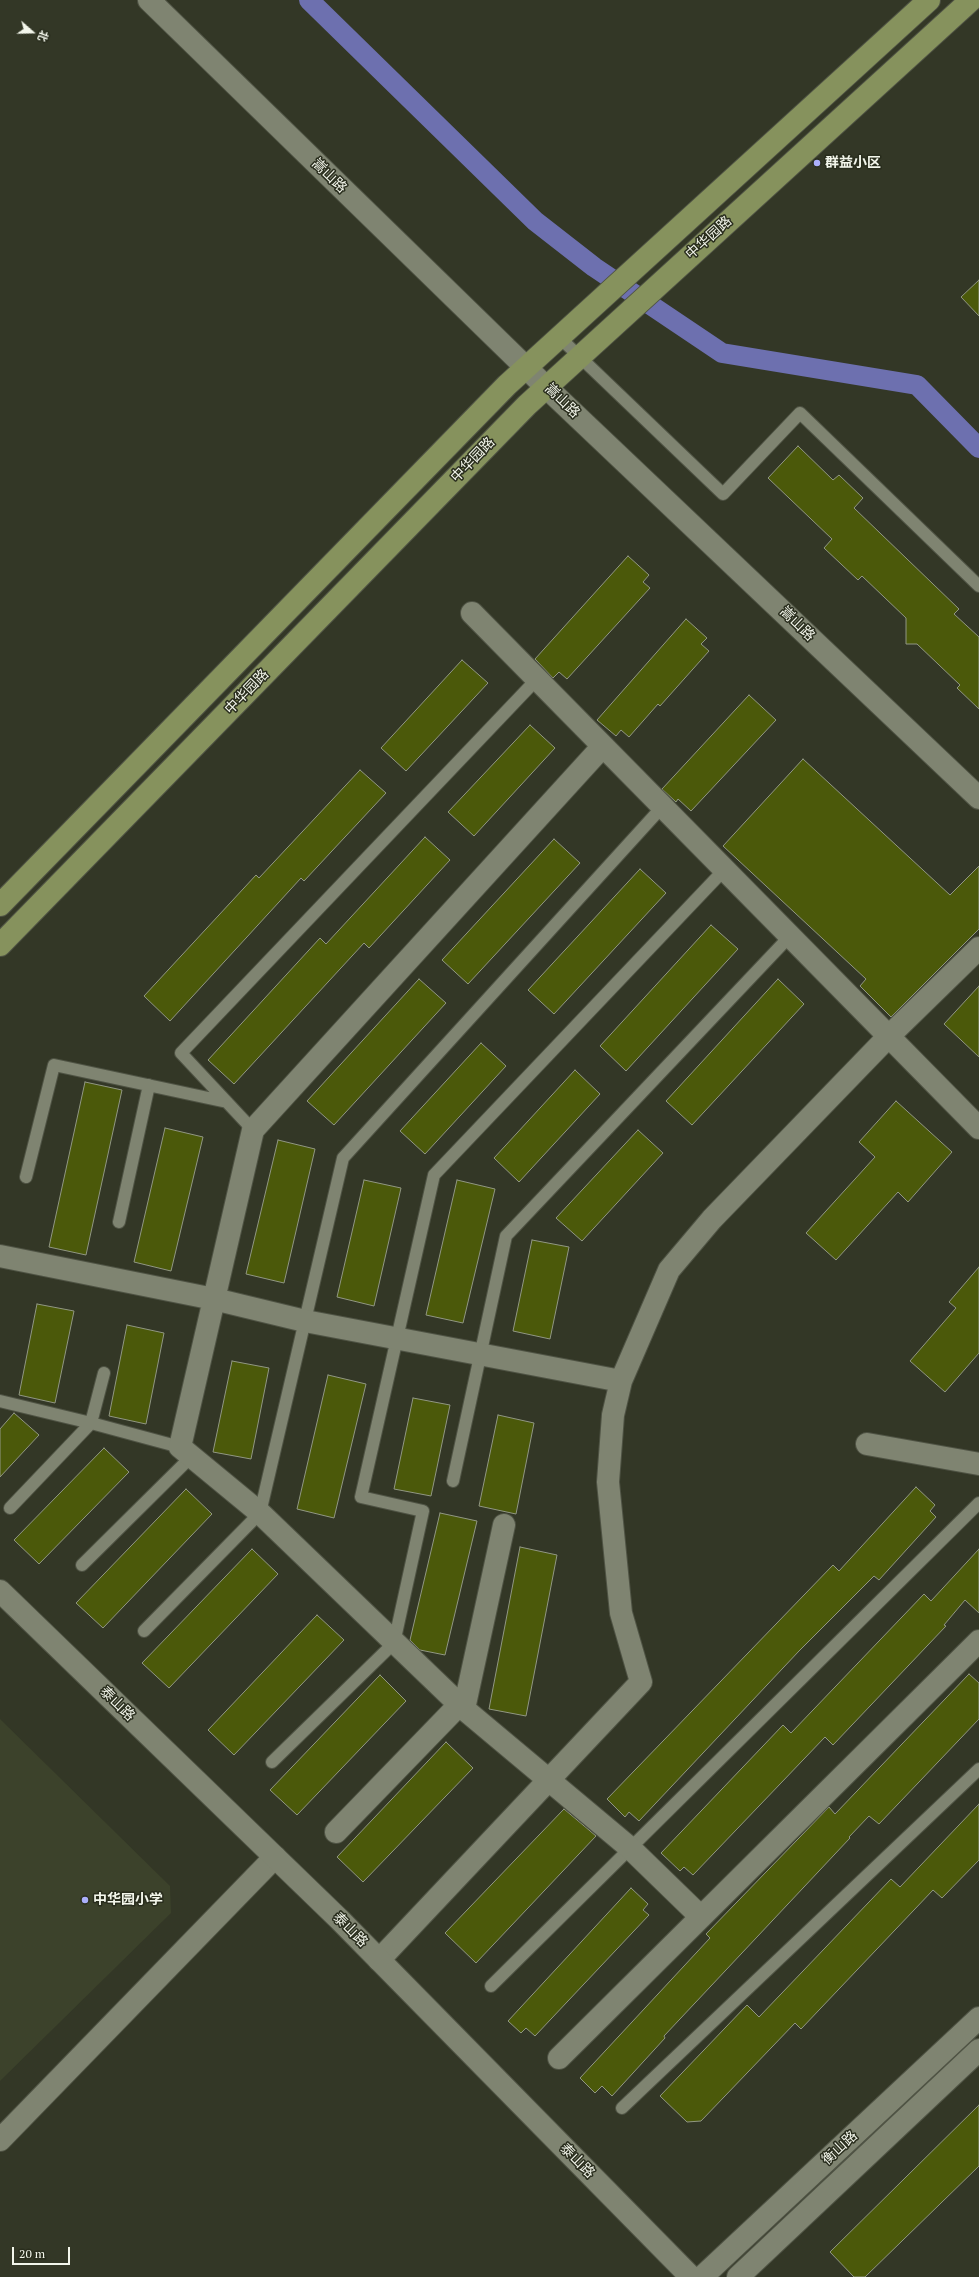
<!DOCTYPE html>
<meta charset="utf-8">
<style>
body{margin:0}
#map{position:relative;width:979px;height:2277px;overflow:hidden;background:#333726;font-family:"PT Serif","Noto Sans SC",serif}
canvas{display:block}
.north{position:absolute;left:12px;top:12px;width:40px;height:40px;-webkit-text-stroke:3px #292d1d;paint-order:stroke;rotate:110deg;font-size:11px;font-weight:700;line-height:16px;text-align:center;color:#f3f6eb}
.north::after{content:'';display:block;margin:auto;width:14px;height:18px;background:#f3f6eb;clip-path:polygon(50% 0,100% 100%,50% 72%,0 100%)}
.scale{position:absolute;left:12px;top:2247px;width:58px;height:18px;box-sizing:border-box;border:2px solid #f3f6eb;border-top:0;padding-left:5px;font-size:12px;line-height:14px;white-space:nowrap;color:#f3f6eb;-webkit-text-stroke:3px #292d1d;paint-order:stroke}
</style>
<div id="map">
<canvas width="979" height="2277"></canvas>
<div class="north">北</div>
<div class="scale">20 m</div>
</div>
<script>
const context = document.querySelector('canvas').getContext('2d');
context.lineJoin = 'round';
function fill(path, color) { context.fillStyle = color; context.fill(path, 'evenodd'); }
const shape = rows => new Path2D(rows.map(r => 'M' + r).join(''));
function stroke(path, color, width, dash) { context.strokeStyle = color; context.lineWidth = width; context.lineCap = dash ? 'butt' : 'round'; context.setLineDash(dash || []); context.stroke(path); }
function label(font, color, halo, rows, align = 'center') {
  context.font = font + ' "PT Serif","Noto Sans SC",serif'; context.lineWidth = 3; context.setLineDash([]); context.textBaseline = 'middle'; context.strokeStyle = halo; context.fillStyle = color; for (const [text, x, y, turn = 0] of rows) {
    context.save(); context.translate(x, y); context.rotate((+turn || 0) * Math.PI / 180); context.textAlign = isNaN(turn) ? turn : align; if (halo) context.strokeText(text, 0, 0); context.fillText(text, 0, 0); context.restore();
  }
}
fill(shape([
 [0,1719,170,1886,171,1913,0,2081]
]), '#3c422b');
stroke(shape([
 [309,0,535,221,594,267,722,353,917,385,979,448]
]), '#6d70af', 20);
const building = shape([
 [979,280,979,316,961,297,979,280],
 [798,446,833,480,839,475,863,498,854,508,959,609,954,614,979,637,979,709,957,688,960,685,917,644,906,644,906,618,862,576,858,580,824,548,832,539,768,478,798,446],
 [628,556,649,575,643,582,650,588,567,679,559,672,553,678,535,659,628,556],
 [686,619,707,638,701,644,709,651,660,706,658,704,629,737,621,730,616,736,597,720,686,619],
 [462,660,488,683,406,771,381,748,462,660],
 [749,695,776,720,691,811,678,799,676,802,662,789,749,695],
 [530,725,555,748,474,836,448,812,530,725],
 [803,759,950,895,979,866,979,929,891,1017,860,986,866,979,723,846,803,759],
 [360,770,386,793,304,881,301,878,170,1021,144,996,256,875,259,878,360,770],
 [425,837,450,860,369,948,364,943,234,1084,208,1060,320,938,326,944,425,837],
 [554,839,580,863,468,984,442,960,554,839],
 [640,869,666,893,554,1014,528,990,640,869],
 [711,925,738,949,626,1071,600,1046,711,925],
 [419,979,446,1003,334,1125,307,1101,419,979],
 [778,979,804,1004,692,1125,666,1101,778,979],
 [979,986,979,1057,944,1024,979,986],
 [481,1043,506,1066,425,1154,400,1131,481,1043],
 [575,1070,600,1094,519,1182,494,1158,575,1070],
 [85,1082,122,1090,86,1255,49,1247,85,1082],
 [896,1101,952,1152,908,1202,898,1192,836,1260,806,1233,875,1157,859,1142,896,1101],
 [165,1128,203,1137,171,1271,134,1262,165,1128],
 [638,1130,663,1153,582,1241,556,1218,638,1130],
 [278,1140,315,1149,284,1283,246,1274,278,1140],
 [364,1180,401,1188,374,1306,337,1297,364,1180],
 [457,1180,495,1189,463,1323,426,1315,457,1180],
 [532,1240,569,1247,550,1339,513,1331,532,1240],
 [979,1267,979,1353,945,1392,910,1361,956,1308,949,1302,979,1267],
 [37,1304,74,1311,55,1403,19,1395,37,1304],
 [127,1325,164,1333,146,1424,109,1416,127,1325],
 [232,1361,269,1368,251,1459,213,1452,232,1361],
 [328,1375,366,1384,334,1518,297,1509,328,1375],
 [413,1398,450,1405,431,1496,394,1489,413,1398],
 [14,1413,39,1435,0,1477,0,1429,14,1413],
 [498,1415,534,1423,516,1514,479,1506,498,1415],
 [104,1448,129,1472,39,1564,14,1540,104,1448],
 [916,1487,935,1505,930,1511,936,1517,879,1580,874,1576,799,1651,639,1821,629,1812,625,1817,607,1799,833,1565,839,1571,916,1487],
 [186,1489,212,1514,103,1628,76,1603,186,1489],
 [440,1513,477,1521,445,1655,420,1650,410,1640,440,1513],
 [520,1547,557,1555,526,1716,489,1709,520,1547],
 [252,1549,278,1574,169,1688,142,1663,252,1549],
 [979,1549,979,1613,965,1600,944,1625,946,1626,833,1745,825,1737,693,1875,684,1867,680,1871,661,1853,783,1725,791,1733,924,1594,931,1601,979,1549],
 [317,1615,344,1640,234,1755,208,1730,317,1615],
 [969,1674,979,1683,979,1719,879,1824,869,1816,849,1837,850,1838,664,2036,665,2038,612,2096,602,2086,595,2093,580,2078,710,1938,706,1934,829,1807,835,1814,969,1674],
 [380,1675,406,1701,297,1815,270,1790,380,1675],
 [446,1742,473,1768,363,1882,337,1857,446,1742],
 [979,1804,979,1860,942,1898,933,1890,801,2029,795,2023,701,2121,687,2122,660,2096,747,2005,759,2017,891,1879,900,1887,979,1804],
 [564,1809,596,1836,476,1963,445,1933,564,1809],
 [631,1888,648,1904,643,1910,649,1915,535,2036,526,2028,521,2033,508,2021,631,1888],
 [979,2105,979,2166,865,2277,854,2277,830,2252,979,2105]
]);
fill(building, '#4b590a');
stroke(building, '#919783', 1);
const service = shape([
 [559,337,723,494,800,413,979,586],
 [253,1130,181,1053,537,679],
 [26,1177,54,1065,227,1102],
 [119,1222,149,1085],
 [104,1373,91,1423,180,1447],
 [0,1401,91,1423,10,1508],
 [453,1481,506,1236,790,936],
 [82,1565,191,1457],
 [144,1631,260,1513,343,1158,663,806],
 [272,1762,394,1643,423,1511,361,1497,434,1175,725,869],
 [491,1986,979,1503],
 [622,2108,979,1769]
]);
const minor = shape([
 [472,613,979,1128],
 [603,746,253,1130,180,1447,260,1513,464,1709,630,1848,701,1917],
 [0,1256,214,1299,305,1321,621,1381],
 [867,1444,979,1464],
 [464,1709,504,1525],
 [336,1832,459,1705],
 [379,1960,641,1682,621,1613,608,1482,613,1415,621,1381,669,1270,712,1219,889,1036,979,948],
 [559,2058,979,1641],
 [0,2140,275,1857]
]);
const tertiary = shape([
 [149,0,546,387,979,798],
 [0,1591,340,1920,691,2277],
 [702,2277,979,2018],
 [738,2277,979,2050]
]);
const primary = shape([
 [0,905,507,385,929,0],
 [0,945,527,405,971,0]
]);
stroke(service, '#4f5344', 14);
stroke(minor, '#4f5344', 24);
stroke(tertiary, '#4f5344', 24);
stroke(primary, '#4f5344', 24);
stroke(service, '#7f8471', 12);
stroke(minor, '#7f8471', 22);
stroke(tertiary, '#7f8471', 22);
stroke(primary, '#86925d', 22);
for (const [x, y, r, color] of [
 [817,163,4,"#abaffb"],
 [85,1900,4,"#abaffb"]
]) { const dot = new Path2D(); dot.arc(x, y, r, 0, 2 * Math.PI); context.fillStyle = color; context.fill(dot); stroke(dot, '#292d1d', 1.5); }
label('bold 14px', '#f3f6eb', '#292d1d', [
 ["群益小区",825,163],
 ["中华园小学",93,1900]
], 'left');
label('14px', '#f3f6eb', '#292d1d', [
 ["嵩山路",329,176,44],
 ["中华园路",709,238,-42],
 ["嵩山路",562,401,44],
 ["中华园路",473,460,-46],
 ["嵩山路",797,624,44],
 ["中华园路",247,692,-46],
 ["泰山路",117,1704,44],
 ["泰山路",350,1930,45],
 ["衡山路",840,2148,-43],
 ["泰山路",577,2161,45]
]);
</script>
